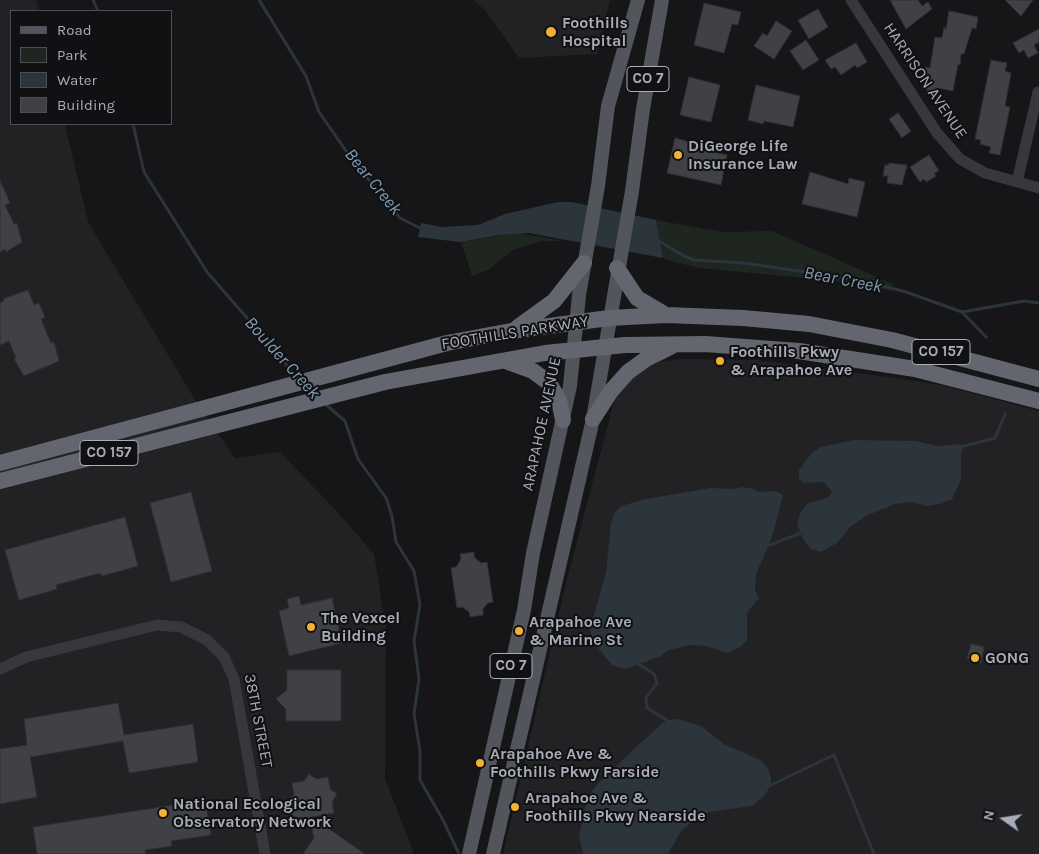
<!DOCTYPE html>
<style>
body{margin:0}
#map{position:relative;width:1039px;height:854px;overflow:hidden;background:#161618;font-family:Karla,sans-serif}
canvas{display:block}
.legend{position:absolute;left:10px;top:10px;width:162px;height:115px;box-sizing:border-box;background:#111113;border:1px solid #4d4f55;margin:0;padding:6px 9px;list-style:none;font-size:15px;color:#a8adb8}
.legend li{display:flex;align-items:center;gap:10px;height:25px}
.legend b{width:25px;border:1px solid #4d4f55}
.north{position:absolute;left:979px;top:794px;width:50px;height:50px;-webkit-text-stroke:4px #111113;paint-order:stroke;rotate:283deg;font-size:14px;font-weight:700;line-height:20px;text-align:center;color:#a8adb8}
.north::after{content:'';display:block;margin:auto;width:18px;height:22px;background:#a8adb8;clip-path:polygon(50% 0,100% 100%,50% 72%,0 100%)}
</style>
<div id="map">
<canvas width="1039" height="854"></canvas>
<ul class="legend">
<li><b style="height:6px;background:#53555c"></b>Road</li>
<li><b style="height:14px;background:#1e261f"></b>Park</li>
<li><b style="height:14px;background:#2c353c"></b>Water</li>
<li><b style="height:14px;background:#404145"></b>Building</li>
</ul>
<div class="north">N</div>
</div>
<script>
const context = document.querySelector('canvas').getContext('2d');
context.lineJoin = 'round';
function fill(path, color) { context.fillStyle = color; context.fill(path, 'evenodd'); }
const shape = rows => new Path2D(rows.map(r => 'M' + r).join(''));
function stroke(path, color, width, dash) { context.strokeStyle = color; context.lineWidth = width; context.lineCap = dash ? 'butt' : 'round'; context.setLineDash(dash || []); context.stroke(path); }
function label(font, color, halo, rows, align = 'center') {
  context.font = font + ' Karla,sans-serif'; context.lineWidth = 4; context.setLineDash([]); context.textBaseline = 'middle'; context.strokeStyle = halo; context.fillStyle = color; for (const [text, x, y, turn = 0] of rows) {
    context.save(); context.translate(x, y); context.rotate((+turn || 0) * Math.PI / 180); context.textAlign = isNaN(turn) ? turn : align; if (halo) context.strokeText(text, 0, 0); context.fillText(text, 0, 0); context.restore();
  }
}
fill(shape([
 [0,0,36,0,39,11,11,11,11,124,65,124,88,222,194,398,235,458,280,452,332,506,374,554,386,629,385,778,414,854,0,854],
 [473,0,610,0,597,54,519,58,485,10],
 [682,359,756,360,896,378,945,386,1039,411,1039,854,503,854,566,583,615,398,641,369,661,362]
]), '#222225');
fill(shape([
 [656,220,722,232,772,231,893,284,890,291,856,283,700,268,678,263,663,258],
 [518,233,564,241,542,241,513,250,488,270,472,276,461,242]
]), '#1e261f');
fill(shape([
 [558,202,572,202,656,220,663,258,529,233,501,235,460,242,418,237,421,223,442,227,478,225,505,214],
 [854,440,916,441,937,446,960,444,964,446,961,452,961,480,952,499,940,504,926,506,912,502,895,504,866,516,850,527,837,543,821,552,811,549,804,541,797,524,800,514,807,504,829,497,832,492,826,484,821,482,804,483,799,478,799,470,811,454,821,447],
 [741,487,754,489,759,492,775,491,783,495,772,537,756,574,755,590,759,598,747,613,747,640,740,647,727,653,706,646,689,645,669,650,661,656,625,669,612,665,594,643,590,630,606,572,611,523,615,512,621,506,646,499,710,488,736,489],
 [678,719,701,726,724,744,760,760,767,767,771,777,771,785,764,796,752,806,709,812,696,818,681,831,668,854,583,854,579,836,588,796,602,779,659,726,667,720]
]), '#2c353c');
stroke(shape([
 [93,0,98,11],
 [259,0,306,76,319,112,351,158,400,218,422,229],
 [133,124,144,172,207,272,281,357,295,377],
 [657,240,684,256,694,260,744,263,860,280,906,292,962,312,1024,301,1039,303],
 [962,312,986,337],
 [324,403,345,421,358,459,386,498,392,516,396,542,414,571,420,605,414,641,419,679,414,714,420,751,420,780,443,820,459,854],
 [964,446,995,438,1005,414],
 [767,546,801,533],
 [637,663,654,674,657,683,646,698,647,708,667,720],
 [771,785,834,755,874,854]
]), '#2c353c', 3);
const building = shape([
 [890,0,918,0,922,6,928,2,932,9,906,29,890,0],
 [1005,0,1033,0,1021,16,1005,0],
 [704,3,741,12,738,25,732,24,724,53,694,45,704,3],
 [818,9,828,27,809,39,798,20,818,9],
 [949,11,978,17,976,29,972,28,964,54,961,54,960,65,958,64,953,91,938,88,937,91,926,90,928,76,923,75,924,67,930,68,935,37,942,38,944,27,946,30,949,11],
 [776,21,792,31,774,59,754,46,763,33,767,36,776,21],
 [1039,29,1039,42,1034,45,1038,53,1028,58,1024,50,1019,53,1013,43,1039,29],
 [806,40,819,60,803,70,790,51,806,40],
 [856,43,867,62,857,68,855,65,841,75,835,67,831,69,825,60,856,43],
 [991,60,1007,63,1005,71,1011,73,1005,106,1010,107,1000,155,989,153,991,147,980,144,981,140,975,139,991,60],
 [689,77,720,85,711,122,680,115,689,77],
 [756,85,800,96,793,127,764,121,763,124,748,120,756,85],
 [898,113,911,131,902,138,889,119,898,113],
 [675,138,690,142,689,147,727,155,721,185,667,173,675,138],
 [929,155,939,171,934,173,936,176,926,182,924,179,920,182,910,167,929,155],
 [889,163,907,165,902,185,887,183,888,176,883,176,885,165,889,165,889,163],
 [810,172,848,184,849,178,865,182,857,217,802,204,810,172],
 [0,180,10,203,5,205,14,224,17,223,22,242,6,252,5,249,0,252,0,180],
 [28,290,34,305,39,303,45,317,41,319,51,343,54,342,59,361,24,376,14,359,16,358,9,341,0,345,0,303,4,301,3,299,28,290],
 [191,492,212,571,171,582,150,503,191,492],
 [125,517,138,566,102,576,100,573,56,585,57,589,19,600,5,550,125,517],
 [474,552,474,557,481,563,487,562,493,602,488,603,483,609,483,615,470,617,469,612,462,607,457,608,451,568,456,567,461,559,460,554,474,552],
 [299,596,301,605,332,598,342,643,289,656,279,611,289,608,287,599,299,596],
 [971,644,984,647,981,663,967,659,971,644],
 [287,670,341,670,341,721,286,721,286,709,276,699,287,690,287,670],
 [118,703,124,735,193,724,198,762,129,773,123,741,30,757,37,797,0,804,0,749,27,745,24,719,118,703],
 [309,774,316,779,328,777,330,789,337,794,332,802,334,813,312,817,365,854,303,854,314,838,312,829,284,809,294,794,292,783,304,781,309,774],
 [205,800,211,835,171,841,172,846,145,850,146,854,37,854,33,827,205,800]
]);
fill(building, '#404145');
stroke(building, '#303034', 1);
stroke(shape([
 [851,0,937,133,960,159,985,173,1039,188],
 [1017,182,1038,92],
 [0,669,26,657,157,625,181,627,207,640,224,657,234,679,265,854]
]), '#37383d', 11);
stroke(shape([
 [469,854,524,610,533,553,570,386,579,295,598,186,608,106,638,0],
 [493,854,593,419,632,191,643,109,662,0]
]), '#53555c', 14);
stroke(shape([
 [617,268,637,298,664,314],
 [518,327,554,301,584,263],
 [508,362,533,371,549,383,559,400,563,420],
 [593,419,611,391,628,372,646,359,672,346],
 [0,463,447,343,511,331,609,318,666,315,743,318,809,324,892,340,1039,379],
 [0,481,385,382,545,353,625,345,705,344,799,351,915,369,1039,401]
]), '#63666e', 16);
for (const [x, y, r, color] of [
 [551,32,6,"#f2b134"],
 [678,155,5,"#f2b134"],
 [720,361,5,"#f2b134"],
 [311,627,5,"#f2b134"],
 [519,631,5,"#f2b134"],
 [975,658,5,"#f2b134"],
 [480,763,5,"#f2b134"],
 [515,807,5,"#f2b134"],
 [163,813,5,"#f2b134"]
]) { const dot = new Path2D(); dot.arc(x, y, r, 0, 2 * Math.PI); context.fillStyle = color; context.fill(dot); stroke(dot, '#111113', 2); }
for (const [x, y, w] of [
 [648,79,42],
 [941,352,58],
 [109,453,58],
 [511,666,42]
]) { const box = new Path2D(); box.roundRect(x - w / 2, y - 12.5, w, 25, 4); context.fillStyle = '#111113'; context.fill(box); stroke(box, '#a8adb8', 1); }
label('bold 15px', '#a8adb8', null, [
 ["CO 7",648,79],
 ["CO 157",941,352],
 ["CO 157",109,453],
 ["CO 7",511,666]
]);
label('bold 16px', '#a8adb8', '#111113', [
 ["Foothills",562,23],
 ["Hospital",562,41],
 ["DiGeorge Life",688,146],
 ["Insurance Law",688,164],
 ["Foothills Pkwy",730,352],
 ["& Arapahoe Ave",730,370],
 ["The Vexcel",321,618],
 ["Building",321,636],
 ["Arapahoe Ave",529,622],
 ["& Marine St",529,640],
 ["GONG",985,658],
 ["Arapahoe Ave &",490,754],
 ["Foothills Pkwy Farside",490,772],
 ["Arapahoe Ave &",525,798],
 ["Foothills Pkwy Nearside",525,816],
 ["National Ecological",173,804],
 ["Observatory Network",173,822]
], 'left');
label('16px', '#a8adb8', '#111113', [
 ["HARRISON AVENUE",925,81,56],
 ["FOOTHILLS PARKWAY",515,333,-9],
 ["ARAPAHOE AVENUE",542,424,-78],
 ["38TH STREET",258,721,79]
]);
label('italic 18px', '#7f9bb3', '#111113', [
 ["Bear Creek",373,182,51],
 ["Bear Creek",843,280,11],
 ["Boulder Creek",282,358,48]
]);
</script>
